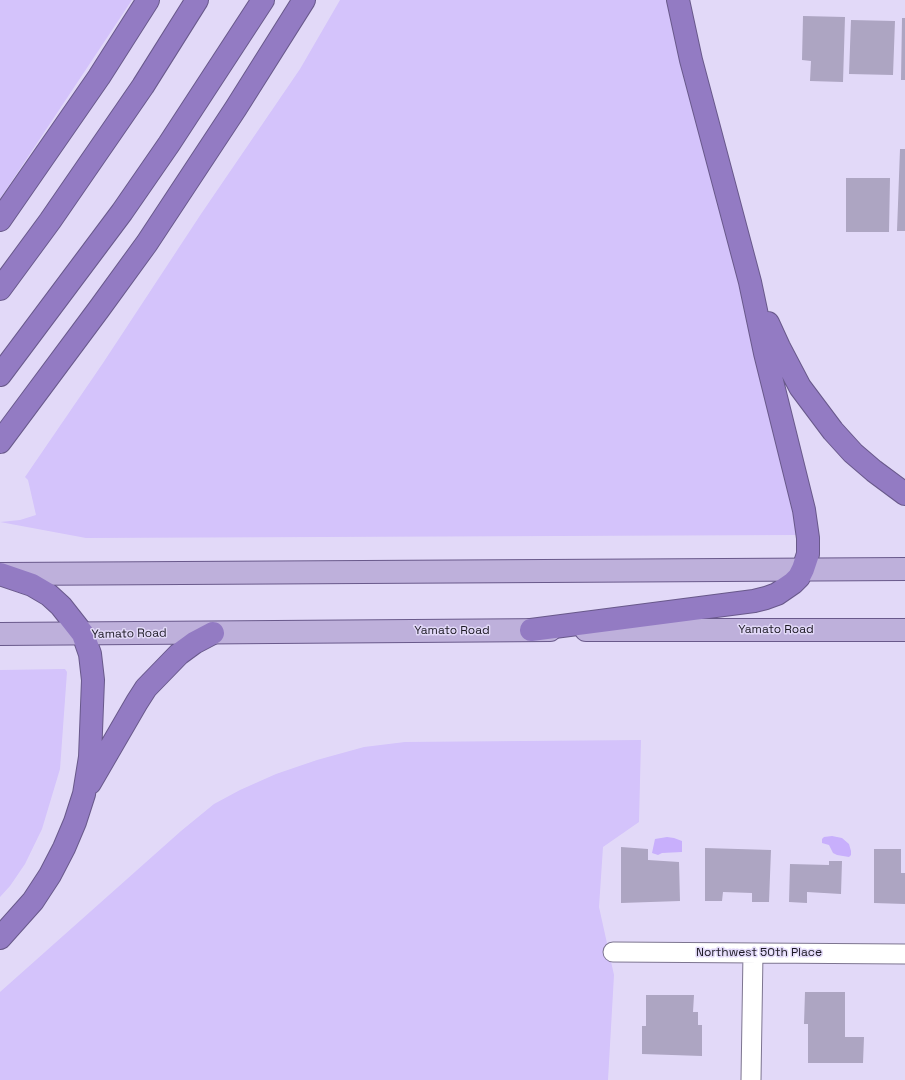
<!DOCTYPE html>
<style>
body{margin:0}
canvas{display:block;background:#e2d9f8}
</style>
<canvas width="905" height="1080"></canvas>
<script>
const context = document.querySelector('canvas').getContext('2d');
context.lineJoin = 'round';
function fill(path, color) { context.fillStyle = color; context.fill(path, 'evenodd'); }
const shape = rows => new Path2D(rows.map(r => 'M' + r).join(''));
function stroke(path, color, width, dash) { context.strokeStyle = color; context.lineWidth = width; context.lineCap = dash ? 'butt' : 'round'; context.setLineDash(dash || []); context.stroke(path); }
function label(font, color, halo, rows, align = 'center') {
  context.font = font + ' "Space Grotesk",sans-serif'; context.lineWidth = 3; context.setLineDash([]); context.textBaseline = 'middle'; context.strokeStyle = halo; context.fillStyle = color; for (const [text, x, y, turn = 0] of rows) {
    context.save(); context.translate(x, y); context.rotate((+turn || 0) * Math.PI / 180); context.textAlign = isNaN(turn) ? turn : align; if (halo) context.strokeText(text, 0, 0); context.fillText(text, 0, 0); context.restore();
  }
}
fill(shape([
 [0,0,132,0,0,199],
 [340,0,670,0,798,519,796,535,86,538,0,522,20,520,36,515,28,480,25,477,103,363,201,214,300,69],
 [65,669,67,672,60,769,42,829,25,864,10,886,0,897,0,670],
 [641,740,639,822,603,847,599,907,614,975,608,1080,0,1080,0,992,181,831,214,804,240,790,276,774,317,760,364,747,405,742]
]), '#d4c3fb');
fill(shape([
 [832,836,842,838,849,844,851,851,851,855,849,857,837,855,833,853,829,845,822,843,822,839,824,837],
 [667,837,674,838,682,841,682,852,662,853,658,855,652,853,655,839]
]), '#c8affc');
fill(shape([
 [803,16,845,17,843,82,810,81,811,61,802,60],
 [902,18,905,18,905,80,901,80],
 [851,20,895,21,893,75,849,74],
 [900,149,905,149,905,231,897,231],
 [846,178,890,178,889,232,846,232],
 [621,847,648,849,648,860,679,862,680,901,621,903],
 [705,848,771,850,769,902,752,902,752,893,723,892,722,901,705,901],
 [874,849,901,849,901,873,905,873,905,904,874,903],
 [829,861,842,861,841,894,807,892,807,903,789,902,790,864,829,865],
 [805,992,845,992,845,1037,864,1037,863,1063,808,1063,808,1024,804,1024],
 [646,995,694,995,693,1012,698,1012,698,1025,702,1025,702,1056,642,1054,642,1026,646,1026]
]), '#ada5c2');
const minor = shape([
 [613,952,905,954],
 [751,1080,753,953]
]);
const primary = shape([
 [2,574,905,569],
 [586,630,905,630],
 [0,634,550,630]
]);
const motorway = shape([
 [0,220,99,77,148,0],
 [0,289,50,221,143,86,197,0],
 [768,323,779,347,800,387,833,431,853,453,874,471,905,494],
 [0,375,122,212,169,144,263,0],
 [0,442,99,309,147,243,236,108,304,0],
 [0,574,32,585,49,595,61,606,83,634,90,654,93,680,90,757,84,794,75,822,64,848,50,875,33,901,0,938],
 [531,630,754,601,766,598,777,594,793,583,799,577,803,569,808,554,808,538,804,510,765,353,750,282,691,60,678,0],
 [90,783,137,702,146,688,179,654,194,643,213,633]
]);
stroke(minor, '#7d7590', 21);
stroke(primary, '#69598b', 24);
stroke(motorway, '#69598b', 24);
stroke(minor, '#fff', 19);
stroke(primary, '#beb0db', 22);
stroke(motorway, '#937bc3', 22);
label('12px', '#1c1924', '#e2d9f8', [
 ["Yamato Road",776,630],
 ["Yamato Road",452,631],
 ["Yamato Road",129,634,-1],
 ["Northwest 50th Place",759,953]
]);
</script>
